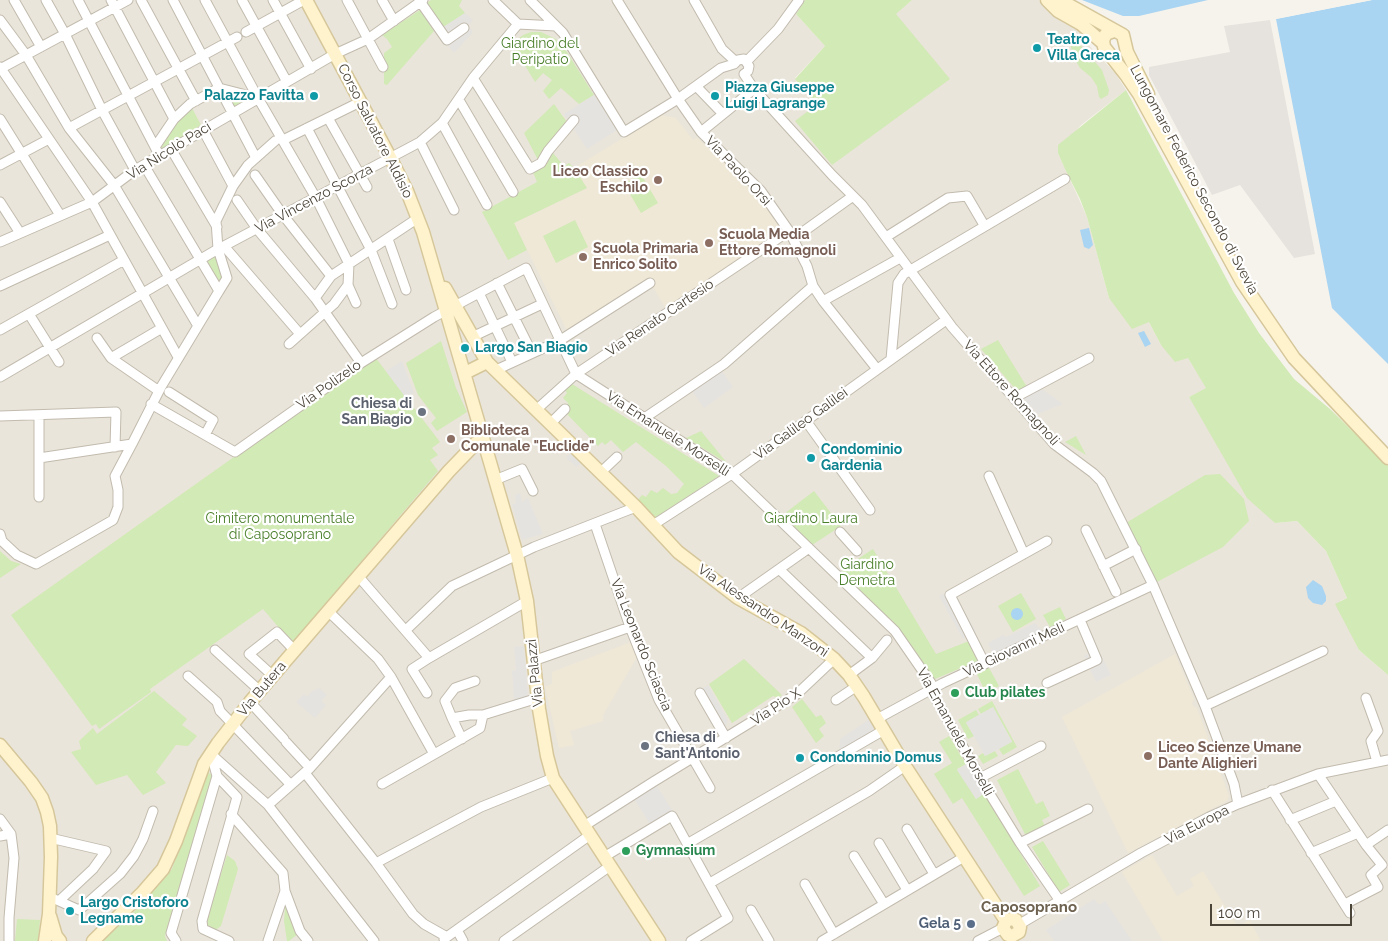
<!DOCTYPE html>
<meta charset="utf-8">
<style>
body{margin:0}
#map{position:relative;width:1388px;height:941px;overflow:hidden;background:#f6f3ec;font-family:Raleway,sans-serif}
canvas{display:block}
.scale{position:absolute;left:1210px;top:904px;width:142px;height:22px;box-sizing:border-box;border:2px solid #4b4439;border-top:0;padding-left:6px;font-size:15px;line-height:18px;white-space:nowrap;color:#4b4439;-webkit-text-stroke:4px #fff;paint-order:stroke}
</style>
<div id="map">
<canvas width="1388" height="941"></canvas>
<div class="scale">100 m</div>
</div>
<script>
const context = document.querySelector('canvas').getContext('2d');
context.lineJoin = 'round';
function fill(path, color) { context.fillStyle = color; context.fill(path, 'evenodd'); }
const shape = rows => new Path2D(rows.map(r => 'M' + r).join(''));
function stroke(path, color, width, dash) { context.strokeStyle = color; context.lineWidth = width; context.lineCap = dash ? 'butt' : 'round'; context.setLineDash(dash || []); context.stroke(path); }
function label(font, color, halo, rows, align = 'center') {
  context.font = font + ' Raleway,sans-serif'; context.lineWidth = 4.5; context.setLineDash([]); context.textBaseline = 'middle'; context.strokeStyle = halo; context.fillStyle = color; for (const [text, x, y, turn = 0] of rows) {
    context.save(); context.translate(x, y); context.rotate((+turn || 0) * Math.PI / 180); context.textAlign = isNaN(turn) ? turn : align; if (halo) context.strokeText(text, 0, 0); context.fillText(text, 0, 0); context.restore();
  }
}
fill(shape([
 [0,0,805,0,796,14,825,46,795,78,816,105,832,165,896,13,912,0,1039,0,1057,16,1082,33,1080,36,1115,73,1126,90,1081,125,1058,153,1087,217,1109,298,1149,322,1161,345,1188,358,1207,388,1189,397,1275,523,1297,521,1326,551,1347,598,1340,601,1359,650,1388,675,1388,941,0,941]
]), '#eae5da');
fill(shape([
 [1270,20,1315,254,1294,258,1240,185,1212,195,1149,75,1149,67,1230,52,1224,26]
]), '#e6e2dd');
fill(shape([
 [661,115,676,118,693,140,697,138,757,191,782,232,666,309,649,280,568,333,514,223,587,188,574,168],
 [634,641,640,652,603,715,603,721,570,731,574,745,559,748,545,687,552,684,552,672],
 [1175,654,1194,699,1192,703,1194,707,1197,708,1229,796,1227,801,1128,853,1062,717],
 [1152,855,1177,896,1194,886,1190,879,1203,871,1238,927,1249,920,1261,941,1163,941,1122,872]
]), '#efe8d6');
fill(shape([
 [431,0,462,0,459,6,465,13,444,27,427,3],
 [805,0,912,0,896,14,950,79,832,165,795,121,816,105,795,79,825,46,796,14],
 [420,10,434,31,387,85,384,84,384,53,392,47,387,39,382,35],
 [531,32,541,32,556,39,565,49,594,95,579,104,561,88,549,99,543,91,552,80,543,73,535,82,512,44,523,35],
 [1074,38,1102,70,1109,90,1108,95,1101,99,1099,97,1097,86,1091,77,1080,68,1074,58,1070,43],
 [1126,90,1234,293,1259,333,1294,379,1330,409,1388,466,1388,675,1359,650,1335,604,1347,598,1326,551,1297,521,1275,523,1247,498,1189,397,1206,388,1188,358,1175,362,1161,345,1149,322,1132,329,1109,298,1087,217,1080,199,1065,169,1058,153,1058,145],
 [226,93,248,100,233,107],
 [554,104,567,122,547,146,564,166,569,163,574,168,587,188,514,223,527,250,508,260,482,212,537,182,531,167,539,162,524,133],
 [192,108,201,125,160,150,177,121],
 [641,174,658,203,641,213,624,184],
 [575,220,588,247,556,263,543,236],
 [216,255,222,278,219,282,205,261],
 [998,340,1027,387,1018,392,981,349],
 [441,341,456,388,467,412,437,431,431,423,436,418,418,395,406,363],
 [375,357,440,442,432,448,438,455,430,460,438,471,292,643,263,609,150,689,151,692,99,729,96,724,92,726,11,615],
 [572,384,719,476,653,519,637,501,642,495,646,497,651,490,657,493,663,488,671,494,677,493,684,484,666,466,636,442,623,452,611,440,605,445,602,442,598,446,565,412,568,403,563,398,567,393,565,390],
 [701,431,727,463,686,438],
 [1076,436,1086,455,1065,442],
 [1220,474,1244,499,1249,521,1223,547,1155,583,1126,523,1205,475],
 [814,491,841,526,809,547,780,517],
 [873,549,936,654,969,641,980,660,935,679,892,620,887,619,841,570],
 [0,551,11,561,21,564,0,578],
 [1021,593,1036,619,1013,632,998,606],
 [1060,607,1066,619,1050,627,1043,615],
 [744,659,782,695,778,698,773,696,732,723,709,684],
 [988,666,999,686,986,693,976,672],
 [154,691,187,719,182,725,197,736,188,746,176,745,156,772,166,783,143,795,127,775,96,785,71,752,81,749,79,741,93,728,97,734],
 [802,699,816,717,821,715,826,723,819,729,824,736,816,743,792,707],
 [992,701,1017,747,1003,755,999,749,1012,741,993,707,981,714,978,709],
 [976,710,979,715,966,723,974,736,968,739,958,720],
 [949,736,966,764,957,769,976,799,984,793,1040,886,1024,896,962,798,953,804,934,774,952,763,939,742],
 [995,751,998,756,983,764,978,756,983,753,985,756],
 [1018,769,1036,804,1043,801,1050,816,1042,820,1045,826,1026,836,997,780],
 [209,773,213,776,165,936,167,941,103,941,134,912,172,869,204,774],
 [1043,841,1070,885,1059,892,1032,847],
 [227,855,235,861,238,869,221,926,214,931,208,928,206,922],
 [288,907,298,934,289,941,287,941,284,921,285,908],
 [17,919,40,920,38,941,15,941]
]), '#d2eab5');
fill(shape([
 [465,13,473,20,468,26,473,32,454,53,445,42,440,29],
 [594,95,617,130,587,149,564,114],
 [402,361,414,393,406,398,386,371],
 [721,370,733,387,704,408,692,391],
 [1039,387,1063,404,1038,414,1021,396],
 [574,449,584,459,577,467,566,458],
 [520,493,522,502,528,498,543,534,522,540,512,504,516,503,515,495],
 [952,589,976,632,963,639,939,596],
 [1035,623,1043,632,993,654,988,643,1003,635,1006,637],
 [524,646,528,695,524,699,514,700,512,671,516,670,514,647],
 [1098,649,1111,675,1096,682,1084,656],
 [708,685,728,720,725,728,701,690],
 [319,688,327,695,321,701,326,705,315,718,296,702,304,694,307,697,311,692],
 [993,707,1012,742,985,756,966,722],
 [870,719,879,732,839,756,840,739],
 [971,761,988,791,976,799,957,770],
 [655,783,677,818,655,832,633,797],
 [1094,899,1099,905,1105,901,1132,941,1054,941,1046,930]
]), '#e5e3e0');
fill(shape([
 [1082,0,1208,0,1139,16,1123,16],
 [1372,0,1388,0,1388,364,1332,308,1276,19],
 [1089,228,1093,245,1089,249,1084,247,1080,230],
 [1144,331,1151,344,1145,347,1138,333],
 [1313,580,1322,586,1326,596,1326,601,1322,605,1313,603,1308,598,1306,587],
 '1011 614a6 6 0 1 1 12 0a6 6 0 1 1-12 0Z'
]), '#a9d4f2');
fill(shape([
 [1359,0,1372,0,1276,19,1276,16]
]), '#f6f3ec');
const street = shape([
 [14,0,41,47],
 [46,0,65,34,102,110,135,170],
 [78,0,155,147],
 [111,0,174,119],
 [141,0,196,101],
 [173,0,256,158],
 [205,0,258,98,316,198,349,264,348,285,356,303],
 [242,0,287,82],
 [273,0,311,69],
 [347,0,383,67],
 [382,0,394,21],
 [419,0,447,40,464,28],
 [493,0,518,24],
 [530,0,563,33,624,132,678,99,721,68,734,64,738,60,744,59,749,66,748,71,744,74],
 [617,0,678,99,701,132,761,191,789,231,807,266,813,286,823,301,877,369],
 [694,0,722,49,735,61],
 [0,20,26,55,69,128,114,185,198,326],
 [518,24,556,26],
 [246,32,304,0],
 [747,61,778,29,799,0],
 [0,67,92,202,178,357],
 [0,69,128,0],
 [744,74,754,89,832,175,862,205,952,327,1054,444,1093,473,1101,481,1153,585,1205,706,1234,784,1238,804],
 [473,78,530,169,541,163,548,151,574,120],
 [696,86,723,114],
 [459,100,513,192],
 [328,118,367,187],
 [0,119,60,215],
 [442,123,487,205],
 [69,128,237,37],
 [307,128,371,250,392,304],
 [203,130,233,186],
 [701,132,754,89],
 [283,140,360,102],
 [420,142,454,210],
 [171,149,217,227],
 [157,151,155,147,174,119,190,104,219,88,258,98],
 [0,165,49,139],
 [144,165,219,291,227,278,218,249,216,221,233,186,248,165,275,141],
 [255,175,283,215,331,276],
 [237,200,257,229,315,298,361,363],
 [0,202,20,233],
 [886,237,948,198,967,196,984,225],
 [388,239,406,290],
 [793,239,853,196],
 [0,242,92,202,135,170,335,54,368,39,423,0],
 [497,283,532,353],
 [0,286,110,235],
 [479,293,512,362],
 [315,298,331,276,418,218],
 [823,301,900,258],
 [29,314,59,362],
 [0,330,124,260],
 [300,334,224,246,420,142,442,123,473,78,518,24],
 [472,337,542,304],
 [97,338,111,358,159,391],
 [289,344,334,304,348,285],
 [111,358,162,328],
 [891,359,898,283,904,274,1065,179],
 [496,370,559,341,650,283],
 [0,377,218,249],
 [169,392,213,420,205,435],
 [1014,398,1089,358],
 [151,404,235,452,361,363,434,317,526,268,576,374,732,474,895,631,931,683,933,694,988,791,1020,843,1060,901],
 [536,410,576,374,789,231],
 [39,415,39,497],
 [0,416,116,412,115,447],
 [643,419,724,364,813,286],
 [806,421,870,510],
 [550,424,565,409],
 [39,458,132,444,161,387,219,291],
 [600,473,617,457],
 [989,476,1024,554],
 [495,480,522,469,533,491],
 [595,524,630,627,659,700,710,788],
 [653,525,732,474,946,320],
 [1086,530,1116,592],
 [840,532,857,551],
 [0,534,2,541,17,555,36,564,113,520,118,507,118,490,115,476,132,444],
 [1103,566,1136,549],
 [779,569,872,658],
 [359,577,429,658,527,601],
 [738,598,809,548],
 [328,611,378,659,391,677,434,754],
 [406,630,452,586,534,547,636,507],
 [215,650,260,691],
 [533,661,630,627],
 [985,664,950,595,1047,541],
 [849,675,872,658,887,640],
 [188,676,217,702,220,711,291,785],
 [273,676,249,654,277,632,295,651],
 [1047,683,1097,660,1080,620],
 [427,693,412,669,429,658],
 [700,693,726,738],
 [1366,698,1378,731,1371,741,1377,762],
 [836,700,857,686],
 [250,702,284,739],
 [1205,706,1323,651],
 [452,718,445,701,455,688,475,681],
 [877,719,943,683,1153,585],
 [462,739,452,718,469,715,483,715],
 [286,742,310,768],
 [211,754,268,805,374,941],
 [211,754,217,776,237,797,202,921,203,929,229,941],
 [305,773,376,863,413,914,424,924,447,937],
 [1318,774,1366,845,1382,865,1371,875,1378,887,1345,904],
 [980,778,1041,746],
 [382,784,480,728,483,715,538,698],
 [1272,790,1350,913],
 [268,805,310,768,391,677],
 [231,814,283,873,285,891,300,931,308,941],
 [0,819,11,834,14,858,9,918,9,941],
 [1290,820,1336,801],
 [584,826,653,782,797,694,834,659],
 [907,829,934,874],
 [0,836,11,834],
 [50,838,106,851,93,869,59,901],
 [879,843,907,890],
 [1020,843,1088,809],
 [687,844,884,730],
 [1366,845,1388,830],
 [1311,853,1358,833],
 [854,856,884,904],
 [604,857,672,816,728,918,691,941],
 [376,863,481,807,553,778],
 [710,883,869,791,905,766],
 [805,884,834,934],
 [50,897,79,910,84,906,120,874,134,856,143,839,153,811],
 [751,910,769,941],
 [1020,924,1141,853,1209,817,1238,804,1318,774,1388,760],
 [457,930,463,941],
 [444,939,590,835],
 [176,941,171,933,217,776],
 [268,941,285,891],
 [504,941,610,866],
 [822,941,964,857],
 [978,941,1003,928]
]);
const secondary = shape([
 [306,0,391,159,407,191,423,232,517,555,527,601,539,709,547,756,553,778,659,941],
 [1047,0,1058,11,1081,24,1103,43],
 [1060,0,1123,35,1127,52,1148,94],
 [1114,31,1106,34,1103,40,1104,47,1126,75,1139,94,1242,282,1294,358,1388,458],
 [445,288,487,362,636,507,678,552,738,598,801,633,834,659,849,675,864,697,905,766,1006,921],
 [465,373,487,362],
 [0,745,31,782,42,798,47,812,50,826,51,857,49,914,45,941],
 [50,916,56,936,60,941],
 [1006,921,1003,928,1008,935,1012,936,1019,932],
 [1006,921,1011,919,1016,920,1020,927,1019,932],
 [93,941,143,892,163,869,176,841,204,764,218,743,250,702,449,471,476,443,483,439]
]);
stroke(street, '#c2bbae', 11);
stroke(secondary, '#d6c79b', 15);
stroke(street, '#fff', 9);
stroke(secondary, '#fff3cd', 12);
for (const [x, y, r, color] of [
 [1037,48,5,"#0f9aa8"],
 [314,96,5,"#0f9aa8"],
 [715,96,5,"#0f9aa8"],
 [658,180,5,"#8d6e63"],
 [709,243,5,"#8d6e63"],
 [583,257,5,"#8d6e63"],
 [465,348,5,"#0f9aa8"],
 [422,412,5,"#6b7280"],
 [451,439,5,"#8d6e63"],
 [811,458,5,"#0f9aa8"],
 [955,693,5,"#2e9e5b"],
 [645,746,5,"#6b7280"],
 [1148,756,5,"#8d6e63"],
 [800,758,5,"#0f9aa8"],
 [626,851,5,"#2e9e5b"],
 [70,911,5,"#0f9aa8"],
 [971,924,5,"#5c6f8a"]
]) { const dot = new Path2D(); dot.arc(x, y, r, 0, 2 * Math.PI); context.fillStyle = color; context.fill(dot); stroke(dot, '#fff', 2); }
label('bold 14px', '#0d838f', '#fff', [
 ["Teatro",1047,40],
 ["Villa Greca",1047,56],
 ["Piazza Giuseppe",725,88],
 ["Luigi Lagrange",725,104],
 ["Palazzo Favitta",304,96,"right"],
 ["Largo San Biagio",475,348],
 ["Condominio",821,450],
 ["Gardenia",821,466],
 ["Condominio Domus",810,758],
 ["Largo Cristoforo",80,903],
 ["Legname",80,919]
], 'left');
label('14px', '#4a7f2a', '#fff', [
 ["Giardino del",540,44],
 ["Peripatio",540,60],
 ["Cimitero monumentale",280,519],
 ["di Caposoprano",280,535],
 ["Giardino Laura",811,519],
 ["Giardino",867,565],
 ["Demetra",867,581]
]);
label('14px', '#4b4439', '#fff', [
 ["Corso Salvatore Aldisio",375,131,63],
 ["Via Nicolò Paci",169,151,-32],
 ["Via Paolo Orsi",738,171,47],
 ["Lungomare Federico Secondo di Svevia",1194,180,62],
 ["Via Vincenzo Scorza",314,199,-28],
 ["Via Renato Cartesio",660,318,-34],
 ["Via Polizelo",329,385,-35],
 ["Via Ettore Romagnoli",1011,393,48],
 ["Via Galileo Galilei",801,424,-36],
 ["Via Emanuele Morselli",668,434,33],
 ["Via Alessandro Manzoni",763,611,34],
 ["Via Leonardo Sciascia",641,645,68],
 ["Via Giovanni Meli",1014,650,-25],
 ["Via Palazzi",535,673,-96],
 ["Via Butera",262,689,-50],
 ["Via Pio X",776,707,-33],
 ["Via Emanuele Morselli",955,732,61],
 ["Via Europa",1197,825,-27]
]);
label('bold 14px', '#785e54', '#fff', [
 ["Liceo Classico",648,172,"right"],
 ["Eschilo",648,188,"right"],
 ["Scuola Media",719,235],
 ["Ettore Romagnoli",719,251],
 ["Scuola Primaria",593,249],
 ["Enrico Solito",593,265],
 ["Biblioteca",461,431],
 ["Comunale \"Euclide\"",461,447],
 ["Liceo Scienze Umane",1158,748],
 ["Dante Alighieri",1158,764]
], 'left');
label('bold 14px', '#5b616d', '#fff', [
 ["Chiesa di",412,404],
 ["San Biagio",412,420],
 ["Chiesa di",655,738,"left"],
 ["Sant'Antonio",655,754,"left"]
], 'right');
label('bold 14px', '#27864d', '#fff', [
 ["Club pilates",965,693],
 ["Gymnasium",636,851]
], 'left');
label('bold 14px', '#4e5e75', '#fff', [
 ["Gela 5",961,924]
], 'right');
label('bold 15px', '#6e6250', '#fff', [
 ["Caposoprano",1029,907]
]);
</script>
